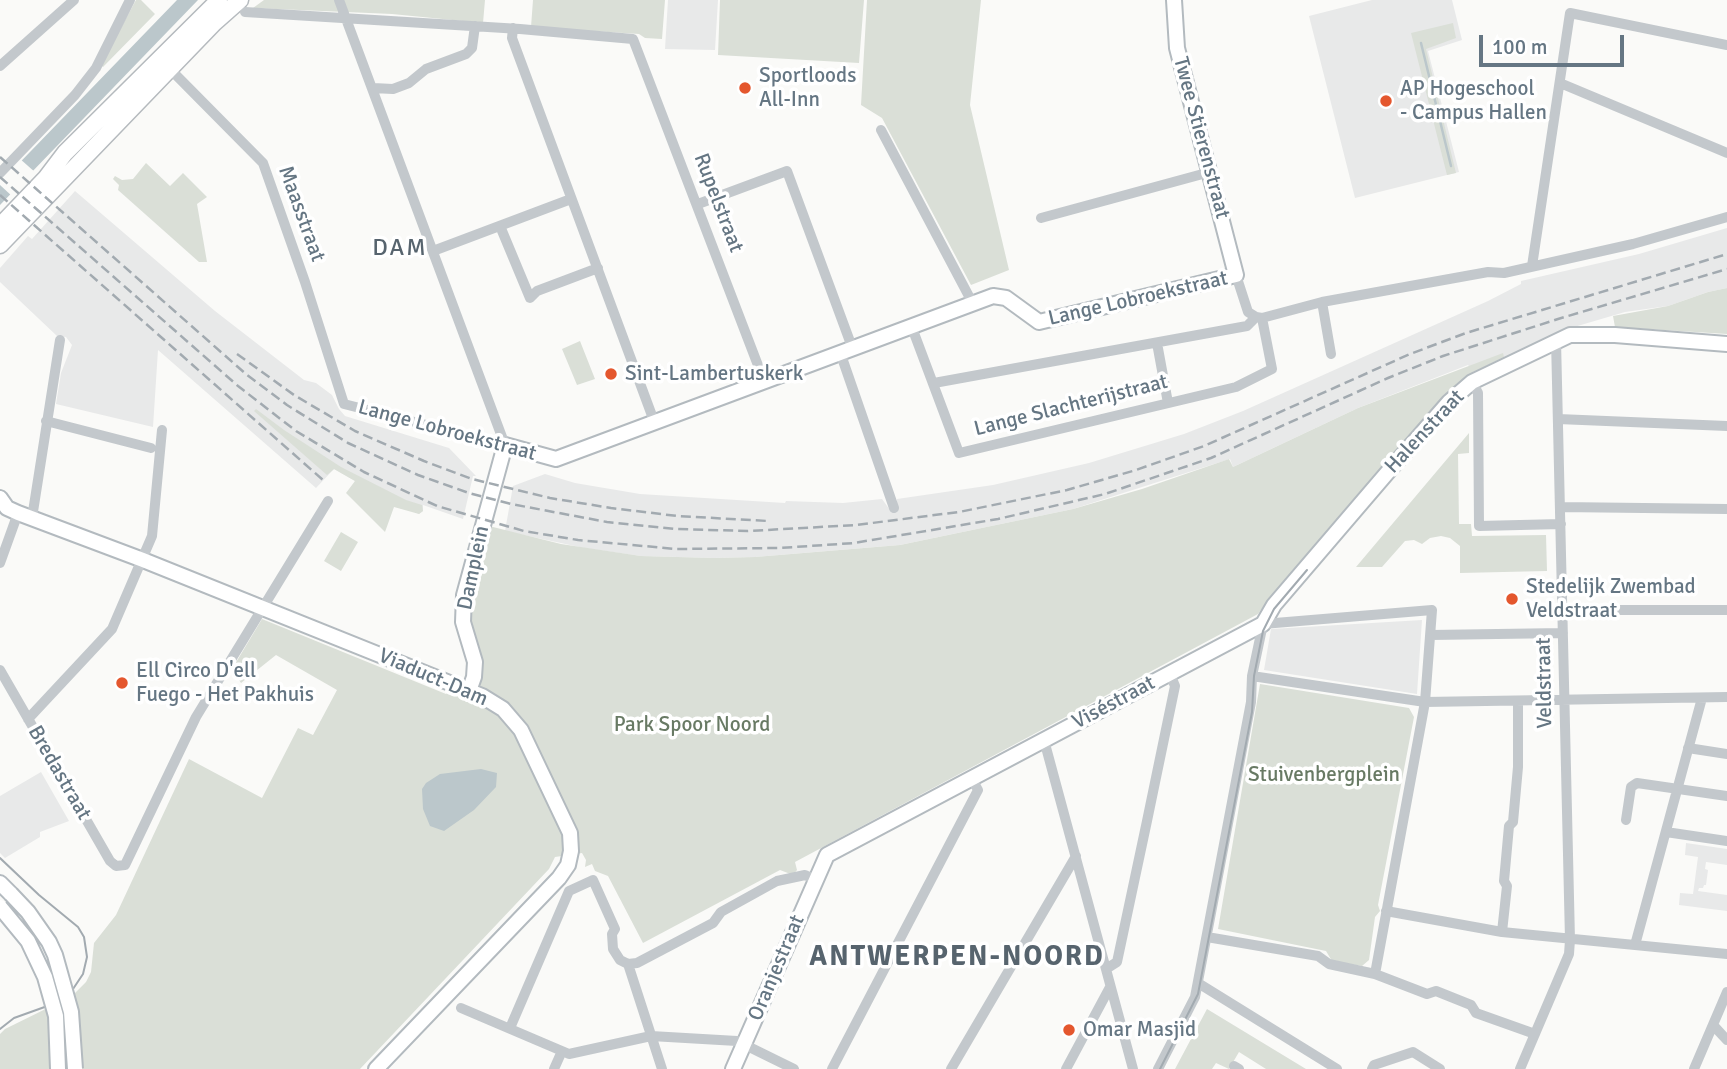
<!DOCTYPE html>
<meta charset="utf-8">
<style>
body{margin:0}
#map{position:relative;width:1727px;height:1069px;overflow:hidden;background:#fafaf8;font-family:Signika,sans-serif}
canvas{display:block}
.scale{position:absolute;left:1479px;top:35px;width:145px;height:32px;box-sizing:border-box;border:4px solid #657683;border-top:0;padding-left:9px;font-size:21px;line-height:24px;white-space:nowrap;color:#657683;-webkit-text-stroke:5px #fff;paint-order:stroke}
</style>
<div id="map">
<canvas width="1727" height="1069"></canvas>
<div class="scale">100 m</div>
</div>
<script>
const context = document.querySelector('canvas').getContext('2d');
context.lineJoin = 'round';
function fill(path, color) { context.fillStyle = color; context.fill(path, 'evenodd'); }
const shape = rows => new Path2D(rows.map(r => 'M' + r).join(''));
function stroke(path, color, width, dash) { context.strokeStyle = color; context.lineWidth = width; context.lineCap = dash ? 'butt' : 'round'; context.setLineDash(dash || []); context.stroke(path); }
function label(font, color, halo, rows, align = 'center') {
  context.font = font + ' Signika,sans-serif'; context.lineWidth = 7; context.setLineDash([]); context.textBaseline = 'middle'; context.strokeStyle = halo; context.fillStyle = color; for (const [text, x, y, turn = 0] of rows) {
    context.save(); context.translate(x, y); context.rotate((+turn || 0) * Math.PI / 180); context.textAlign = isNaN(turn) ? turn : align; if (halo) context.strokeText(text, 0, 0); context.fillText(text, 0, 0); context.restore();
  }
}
fill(shape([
 [668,0,718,0,715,50,665,49],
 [1372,0,1452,0,1462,40,1428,51,1459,172,1355,198,1309,16],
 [75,191,215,311,304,380,316,383,332,395,339,409,345,416,449,448,476,476,473,476,463,519,423,505,423,511,419,514,353,485,355,481,334,469,316,488,158,350,153,427,56,404,61,373,72,345,66,337,57,336,0,282,0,268,28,236,32,239],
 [1727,228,1727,288,1708,292,1668,306,1625,312,1564,330,1473,372,1468,365,1358,408,1233,467,1230,459,1073,509,900,545,755,557,714,558,641,556,584,548,505,531,513,486,545,474,575,483,640,494,785,503,786,501,843,503,882,499,890,510,897,509,897,499,993,485,1089,463,1184,434,1243,411,1488,301,1521,284,1521,281,1639,254],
 [1422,620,1417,694,1264,670,1271,629],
 [41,772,69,821,40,832,40,837,5,858,0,853,0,796],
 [1686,843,1727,849,1727,865,1706,862,1705,869,1708,870,1706,885,1704,885,1703,888,1699,888,1698,891,1727,895,1727,911,1679,905,1680,893,1693,894,1698,857,1685,855]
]), '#e8e9e9');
fill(shape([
 [136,0,141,0,155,14,103,67,101,65],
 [264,0,485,0,483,23,392,14,253,8],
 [533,0,665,0,662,39,645,38,639,34,531,27],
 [720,0,864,0,859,63,718,55],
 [867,0,981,0,970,105,1009,270,971,285,882,118,861,105],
 [1453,23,1456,38,1426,49,1456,173,1447,175,1411,33],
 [146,163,170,186,183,173,207,197,197,204,207,262,199,262,118,190,119,185,113,179,115,176,122,180,133,179],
 [1727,288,1727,334,1615,327,1613,316,1668,306,1708,292],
 [580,341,595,379,577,385,562,349],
 [1503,353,1504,357,1473,372,1443,398,1269,599,1258,614,795,862,797,870,793,875,780,870,643,943,608,876,595,871,592,864,585,867,586,860,582,853,555,857,549,869,360,1069,0,1069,0,1034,5,1029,72,996,86,982,91,972,94,943,116,915,189,759,262,798,298,728,313,735,337,690,276,655,241,683,232,669,262,619,446,694,453,680,465,679,470,668,460,631,477,523,561,544,641,556,714,558,755,557,900,545,1073,509,1142,489,1229,459,1233,467,1358,408],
 [256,409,284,430,341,467,406,500,422,505,423,511,419,514,394,507,385,532,346,493,355,481,334,469,327,475,254,411],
 [1469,433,1469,453,1458,454,1459,524,1471,524,1472,536,1546,535,1547,571,1460,573,1460,546,1450,538,1441,536,1430,538,1422,544,1414,540,1405,541,1382,567,1356,567],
 [341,532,358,542,341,571,324,561],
 [1260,684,1409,708,1414,717,1378,905,1380,911,1375,917,1369,960,1362,966,1332,961,1326,951,1218,929],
 [1207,1009,1306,1069,1266,1069,1239,1052,1229,1069,1216,1063,1212,1069,1175,1069]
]), '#dadfd7');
fill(shape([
 [177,0,198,0,0,205,0,183],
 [481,769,497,773,496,787,474,810,444,831,430,826,423,809,422,789,426,783,440,774]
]), '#bbc7cb');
fill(shape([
 [19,158,36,173,13,197,0,185,0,178]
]), '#fafaf8');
stroke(shape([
 [1421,43,1451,166]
]), '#bbc7cb', 2.5);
const secondary = shape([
 [0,498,7,508,18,513,143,560,482,696,503,709,521,730,570,833,571,851,568,865,559,878,376,1069],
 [469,691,474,677,475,662,463,622,464,595,505,445,556,459,993,296,1006,298,1039,322,1236,275,1177,48,1174,0],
 [0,883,11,894],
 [733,1069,827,855,1263,624,1274,605,1387,473,1449,402,1472,382,1570,335,1615,335,1727,344]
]);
const primary = shape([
 [0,226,46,178,65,153,219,0],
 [0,245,214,23,240,0]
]);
stroke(secondary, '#b3babf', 18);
stroke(primary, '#b5babe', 19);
stroke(shape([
 [339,0,505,445],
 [245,12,520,29,633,39,764,381],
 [513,28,512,38,654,421],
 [0,66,74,0],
 [170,69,263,163,305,282,344,404,505,445],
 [1560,83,1727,153],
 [373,88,393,89,409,83,426,69,466,54,472,48,475,26],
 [881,130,972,302],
 [0,173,75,95,96,68,130,0],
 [698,204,787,171,852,347],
 [1041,218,1210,172],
 [500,226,530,298,537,291,598,268],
 [433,251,571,199],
 [1532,266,1570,13,1727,45],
 [1236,275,1248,312,1256,317,1262,318,1322,302,1488,272,1504,273,1633,244,1727,217],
 [1322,302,1331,354],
 [911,325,959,453,1236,387,1272,369,1262,318],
 [1157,343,1168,403],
 [840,352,894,508],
 [1472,382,1478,393,1479,526,1561,524],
 [934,383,1247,326,1256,317],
 [1558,419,1727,426],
 [46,421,151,448],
 [1560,507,1727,509],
 [32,518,60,340],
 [0,563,18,513],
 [1563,610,1727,610],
 [1431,635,1563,633],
 [0,670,110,861,116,866,125,865,196,717,328,501],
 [1252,676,1425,702,1727,697],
 [28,719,112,629,152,536,162,430],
 [1044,740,1133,1069],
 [1688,748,1727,754],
 [1626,820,1631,787,1637,783,1727,796],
 [1666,832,1727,841],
 [1386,911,1502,932,1727,954],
 [1502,932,1507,886,1504,881,1509,826,1513,822,1518,767,1518,701],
 [1207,937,1318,956,1329,964,1375,974,1427,994,1436,991,1471,1005,1476,1013,1535,1034],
 [1635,945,1702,698],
 [628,964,637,963,713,923,721,912,777,881,805,875,816,880],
 [1106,969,1117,962,1147,821,1175,686,1170,674],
 [1198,983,1337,1069],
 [461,1008,569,1054,651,1036,737,1041,794,1069],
 [1713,1025,1727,1040],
 [510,1028,569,891,593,880,615,929,612,934,613,949,620,960,628,964,662,1069],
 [1234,1066,1239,1069],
 [554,1069,562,1051],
 [832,1069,978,790,971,777],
 [951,1069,1076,856],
 [1066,1069,1110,987],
 [1158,1069,1195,997,1251,702,1252,676,1263,624,1432,610,1425,702,1375,974],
 [1372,1069,1374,1065,1413,1052,1440,1069],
 [1520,1069,1569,954,1570,940,1556,340],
 [1694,1069,1727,992]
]), '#c3c8cc', 10);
stroke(secondary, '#fff', 14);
stroke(primary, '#fff', 16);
stroke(shape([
 [0,858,39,895,78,927,84,937,87,957,83,974,71,992,53,1004,14,1018,0,1029],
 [1160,1069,1198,994,1252,712,1254,676,1263,631,1274,609,1307,570]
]), '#a2aab0', 2);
stroke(shape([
 [0,157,247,375,287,405,348,443,418,475,469,493,511,504,607,522,675,529,748,531,856,525,959,512,1067,490,1136,470,1204,446,1410,354,1466,333,1727,254],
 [0,177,238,386,296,431,364,472,437,506,524,531,578,540,676,549,780,548,854,543,998,519,1105,494,1211,458,1388,378,1443,356,1558,319,1727,269],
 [0,195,323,480],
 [237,354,294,395,355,431,424,461,472,479,550,498,611,508,677,516,768,521]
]), '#a2aab0', 2.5, [10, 5]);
const secondaryBridge = shape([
 [11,894,28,912,49,942,55,955,71,1012,75,1069],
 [0,907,28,941,45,977,56,1016,58,1069]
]);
stroke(secondaryBridge, '#b3babf', 18, []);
stroke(secondaryBridge, '#fff', 14);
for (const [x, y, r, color] of [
 [745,88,7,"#e4572e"],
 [1386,101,7,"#e4572e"],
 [611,374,7,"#e4572e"],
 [1512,599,7,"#e4572e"],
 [122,683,7,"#e4572e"],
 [1069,1030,7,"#e4572e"]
]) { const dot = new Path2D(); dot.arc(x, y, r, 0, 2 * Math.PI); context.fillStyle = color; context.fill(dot); stroke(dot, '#fff', 2.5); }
label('21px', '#657683', '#fff', [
 ["Sportloods",759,76],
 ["All-Inn",759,100],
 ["AP Hogeschool",1400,89],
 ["- Campus Hallen",1400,113],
 ["Sint-Lambertuskerk",625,374],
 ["Stedelijk Zwembad",1526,587],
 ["Veldstraat",1526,611],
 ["Ell Circo D'ell",136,671],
 ["Fuego - Het Pakhuis",136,695],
 ["Omar Masjid",1083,1030]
], 'left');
label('21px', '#657683', '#fff', [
 ["Twee Stierenstraat",1201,138,75],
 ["Rupelstraat",718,203,69],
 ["Maasstraat",301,214,70],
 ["Lange Lobroekstraat",1138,299,-13],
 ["Lange Slachterijstraat",1071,406,-14],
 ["Lange Lobroekstraat",447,431,15],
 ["Halenstraat",1425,432,-47],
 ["Damplein",474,568,-78],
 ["Viaduct-Dam",433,678,23],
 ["Veldstraat",1545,683,-91],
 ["Viséstraat",1114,703,-28],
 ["Bredastraat",59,773,60],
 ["Oranjestraat",777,968,-67]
]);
label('21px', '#687a64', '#fff', [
 ["Park Spoor Noord",692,725],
 ["Stuivenbergplein",1324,775]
]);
context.letterSpacing = '2px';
label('24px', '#57646e', '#fff', [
 ["DAM",400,249]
]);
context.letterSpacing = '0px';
context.letterSpacing = '2px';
label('bold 28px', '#57646e', '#fff', [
 ["ANTWERPEN-NOORD",957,958]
]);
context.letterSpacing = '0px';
</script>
